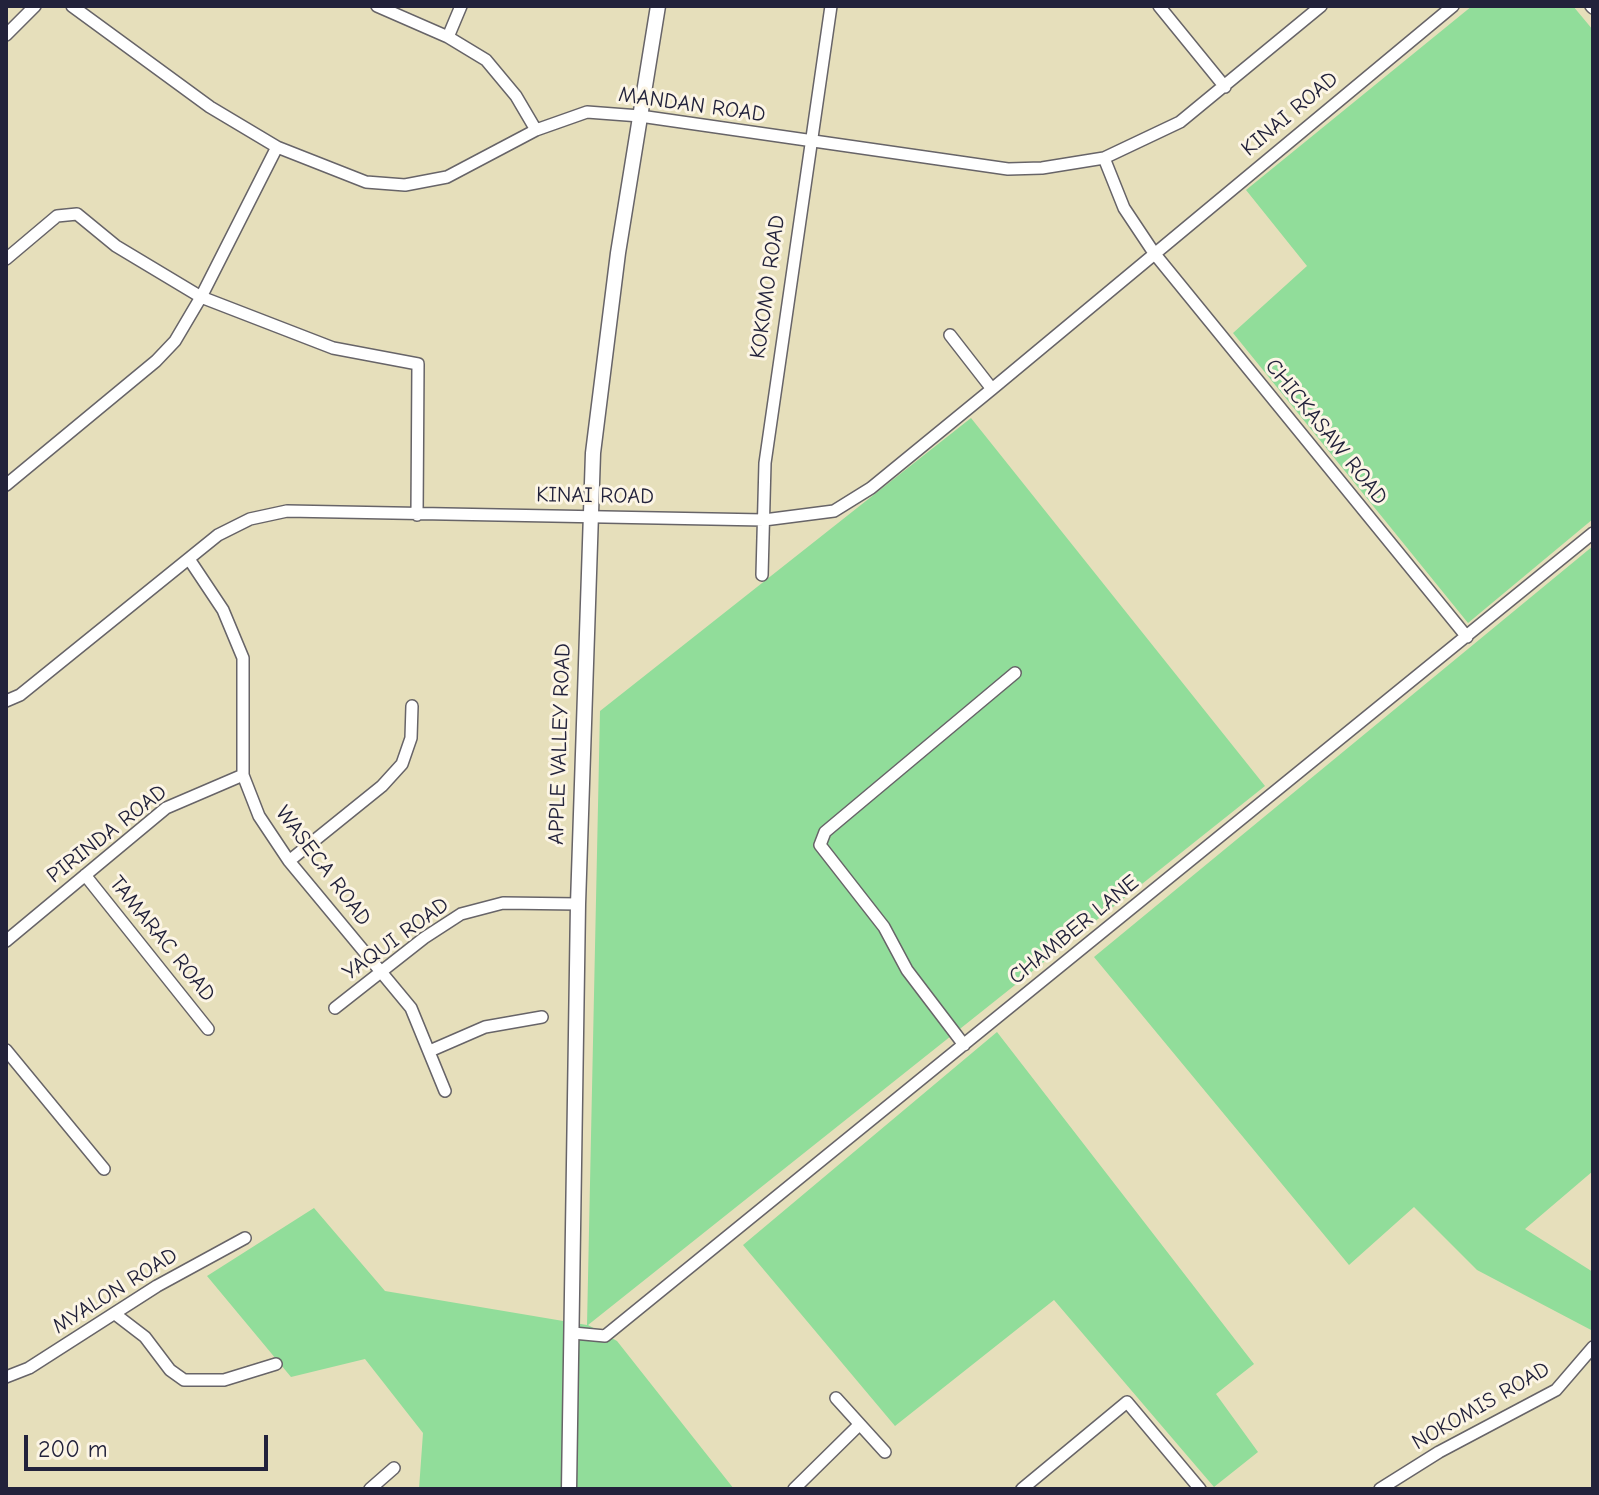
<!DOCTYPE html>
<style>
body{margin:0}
#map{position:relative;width:1599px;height:1495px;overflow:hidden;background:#e6dfbb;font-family:"Comic Neue",sans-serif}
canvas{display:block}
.frame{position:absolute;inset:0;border:8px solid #22223b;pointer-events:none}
.scale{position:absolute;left:24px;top:1435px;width:244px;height:36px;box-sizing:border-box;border:4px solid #22223b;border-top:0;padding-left:10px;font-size:24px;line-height:28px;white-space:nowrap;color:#22223b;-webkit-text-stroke:6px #fcf5e5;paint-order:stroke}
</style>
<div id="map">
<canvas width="1599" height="1495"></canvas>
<div class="frame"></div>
<div class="scale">200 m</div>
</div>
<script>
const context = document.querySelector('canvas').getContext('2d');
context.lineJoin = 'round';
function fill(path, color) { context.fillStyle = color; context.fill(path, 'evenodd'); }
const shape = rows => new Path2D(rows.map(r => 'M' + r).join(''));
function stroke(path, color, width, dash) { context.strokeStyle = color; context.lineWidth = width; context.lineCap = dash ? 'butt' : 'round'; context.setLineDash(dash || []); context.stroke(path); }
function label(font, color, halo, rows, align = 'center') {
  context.font = font + ' "Comic Neue",sans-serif'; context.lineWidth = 6; context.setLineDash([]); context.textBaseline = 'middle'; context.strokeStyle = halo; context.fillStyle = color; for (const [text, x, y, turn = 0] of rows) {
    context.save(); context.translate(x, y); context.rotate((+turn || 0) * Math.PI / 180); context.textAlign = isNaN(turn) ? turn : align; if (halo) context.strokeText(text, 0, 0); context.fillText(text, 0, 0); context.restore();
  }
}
fill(shape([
 [1472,6,1573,6,1593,30,1593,519,1468,623,1233,333,1307,266,1246,190],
 [971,418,1265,786,588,1325,617,1341,734,1489,419,1489,423,1433,365,1359,291,1377,207,1276,314,1208,385,1291,587,1325,600,711],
 [1593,546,1593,1171,1525,1229,1593,1272,1593,1331,1477,1270,1414,1207,1349,1265,1094,957],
 [997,1032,1254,1364,1216,1394,1258,1452,1214,1487,1054,1300,895,1426,743,1245]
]), '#91dd9a');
const minor = shape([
 [72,6,210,107,277,147,366,182,405,185,447,177,536,130,587,112,640,116,1008,169,1042,168,1104,158,1180,122,1321,6],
 [377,6,448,37,486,60,516,96,536,130],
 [1159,6,1225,87],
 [1591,6,1593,8],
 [6,35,35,6],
 [448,37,461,6],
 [1104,158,1124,208,1154,253,1467,637],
 [6,259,57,216,77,214,116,246,201,297,333,348,418,364,417,515],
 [950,335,992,389],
 [6,485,156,361,175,341,201,297,277,147],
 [189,559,223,610,243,658,243,775,259,816,289,861,411,1008,445,1091],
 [762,575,765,463,831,6],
 [6,701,20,695,218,535,250,519,287,511,764,520,834,511,871,488,992,389,1453,6],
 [289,861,382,786,402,764,411,738,412,706],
 [85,875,208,1029],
 [6,941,166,808,243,775],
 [335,1008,424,938,461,914,503,903,578,904],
 [964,1045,907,970,884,927,820,845,825,832,1015,673],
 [6,1050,104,1169],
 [432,1050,485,1027,542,1017],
 [115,1314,145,1337,170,1370,184,1380,224,1380,276,1364],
 [573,1333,605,1336,1593,533],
 [6,1377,29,1368,157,1286,245,1238],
 [836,1398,885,1452],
 [370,1489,394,1468],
 [794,1489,859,1425],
 [1022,1489,1127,1402,1200,1489],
 [1380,1489,1439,1452,1556,1390,1593,1347]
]);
const major = shape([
 [569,1489,578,904,593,453,618,253,658,6]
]);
stroke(minor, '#676468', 14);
stroke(major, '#676468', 17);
stroke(minor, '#fff', 11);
stroke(major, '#fff', 14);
label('22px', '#22223b', '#fcf5e5', [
 ["MANDAN ROAD",692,105,8],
 ["KINAI ROAD",1290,114,-40],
 ["KOKOMO ROAD",768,287,-82],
 ["CHICKASAW ROAD",1326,432,51],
 ["KINAI ROAD",595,496,1],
 ["APPLE VALLEY ROAD",560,744,-88],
 ["PIRINDA ROAD",107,834,-38],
 ["WASECA ROAD",323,866,53],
 ["CHAMBER LANE",1074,930,-39],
 ["TAMARAC ROAD",162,939,51],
 ["YAQUI ROAD",396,939,-36],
 ["MYALON ROAD",115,1291,-32],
 ["NOKOMIS ROAD",1481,1406,-30]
]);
</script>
